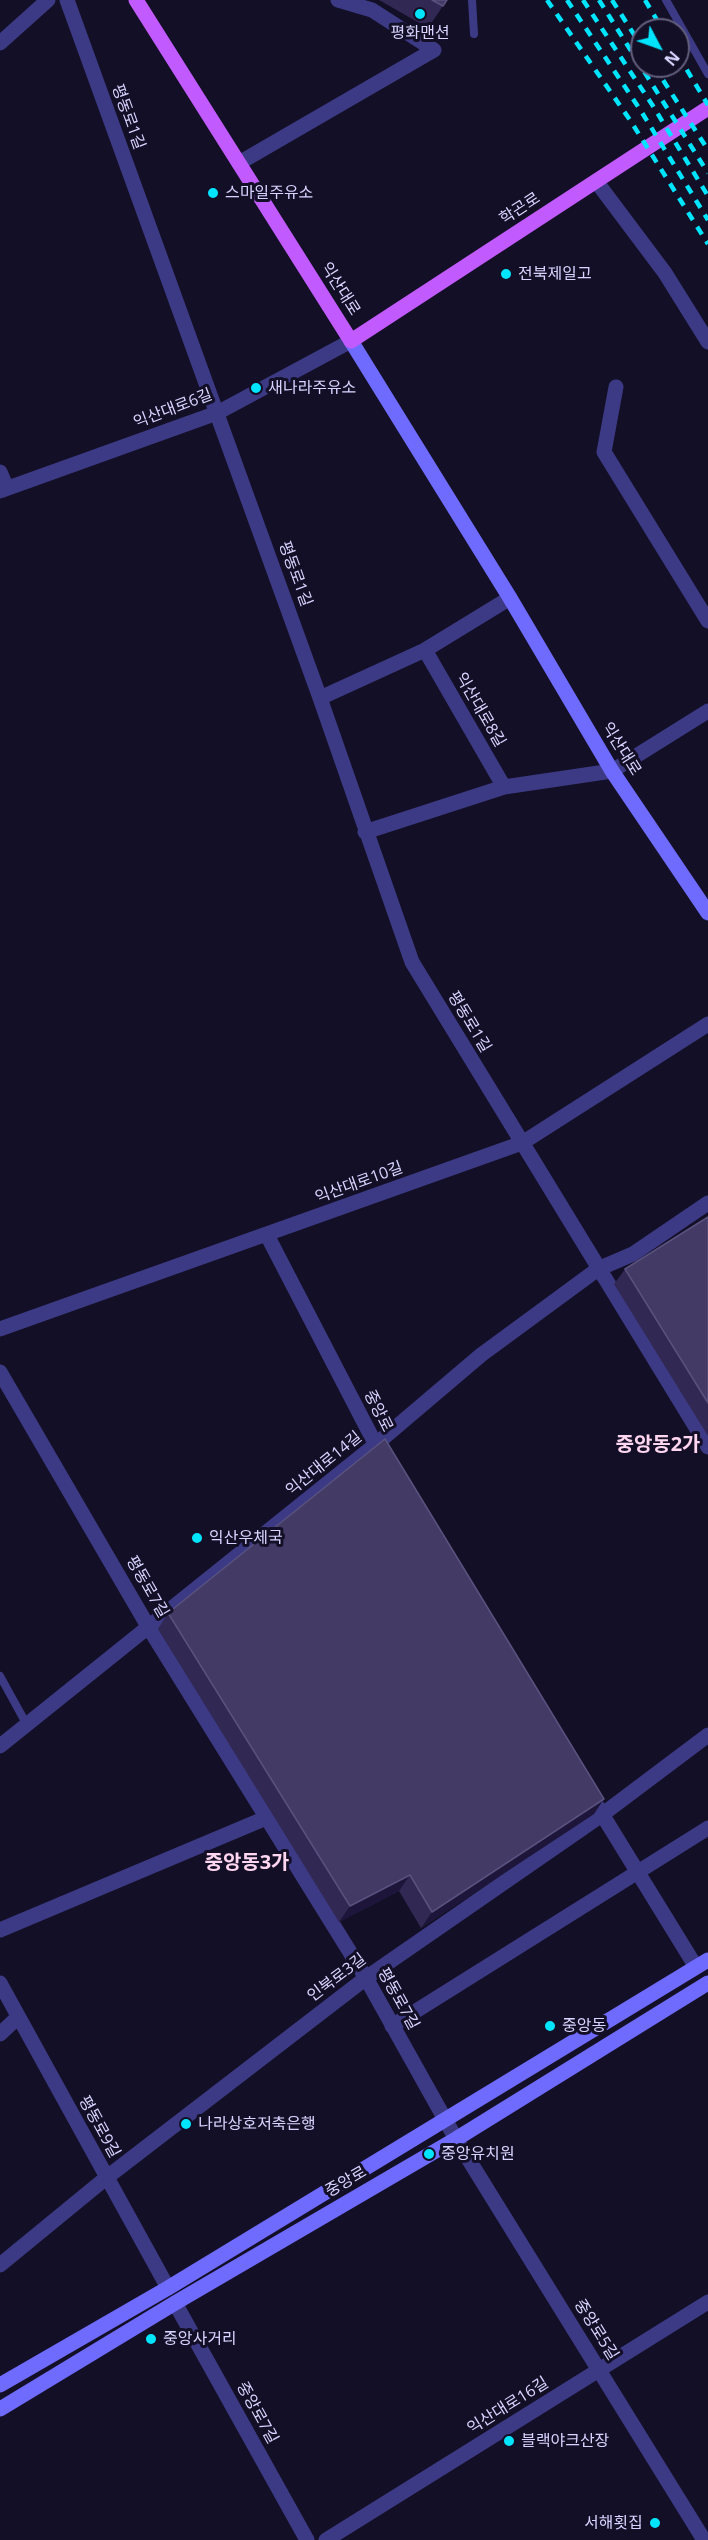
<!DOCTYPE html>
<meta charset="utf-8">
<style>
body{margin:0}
#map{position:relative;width:708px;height:2540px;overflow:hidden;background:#130f26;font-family:"Open Sans",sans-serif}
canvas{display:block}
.north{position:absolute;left:630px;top:18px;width:60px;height:60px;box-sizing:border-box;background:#130f26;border:2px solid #625e7d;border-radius:50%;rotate:131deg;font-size:16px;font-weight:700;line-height:24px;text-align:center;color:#d9d4ff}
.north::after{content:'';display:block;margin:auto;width:21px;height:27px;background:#00e5ff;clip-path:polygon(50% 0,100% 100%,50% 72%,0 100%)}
</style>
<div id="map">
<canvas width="708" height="2540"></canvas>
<div class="north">N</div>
</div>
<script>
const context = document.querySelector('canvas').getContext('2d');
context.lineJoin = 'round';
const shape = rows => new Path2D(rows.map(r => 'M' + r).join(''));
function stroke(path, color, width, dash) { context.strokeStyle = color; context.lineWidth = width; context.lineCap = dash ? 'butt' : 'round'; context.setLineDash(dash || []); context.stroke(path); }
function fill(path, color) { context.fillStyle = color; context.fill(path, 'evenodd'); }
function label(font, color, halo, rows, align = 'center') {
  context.font = font + ' "Open Sans","Noto Sans KR",sans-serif'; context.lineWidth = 6; context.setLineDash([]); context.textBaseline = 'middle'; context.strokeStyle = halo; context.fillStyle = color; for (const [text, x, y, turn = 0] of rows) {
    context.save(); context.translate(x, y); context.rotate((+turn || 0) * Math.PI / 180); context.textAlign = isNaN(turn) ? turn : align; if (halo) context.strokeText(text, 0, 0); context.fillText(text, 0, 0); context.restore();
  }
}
stroke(shape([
 [472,0,474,34],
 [666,0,708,74],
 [0,1676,27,1725]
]), '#3d3a85', 8);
stroke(shape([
 [67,0,320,698,412,962,708,1447],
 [0,43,48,0],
 [239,163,434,50,372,10,338,0],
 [596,181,665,273,708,342],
 [616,387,604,452,708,621],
 [0,472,7,488],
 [0,491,217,413,351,341],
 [425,650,504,787],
 [320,698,425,650,510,598],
 [365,832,504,787,612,771,708,711],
 [267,1235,380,1453],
 [0,1329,522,1143,708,1024],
 [0,1372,149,1628,366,1978,456,2139,704,2540],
 [0,1746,375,1445,481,1355,598,1269,633,1254,708,1203],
 [597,1806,696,1967],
 [0,1930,266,1818],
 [0,1983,168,2288],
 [392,2026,708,1828],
 [0,2034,18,2017],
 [0,2265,106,2178,366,1978,603,1814,708,1735],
 [175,2303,307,2540],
 [326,2540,708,2302]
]), '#3d3a85', 15);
stroke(shape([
 [351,341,510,598,612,771,708,913],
 [0,2385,168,2288,708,1960],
 [0,2409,175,2303,456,2139,708,1983]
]), '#6f6bff', 15);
stroke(shape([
 [136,0,351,341,708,108]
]), '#c25bff', 15);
stroke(shape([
 [547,0,630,120,708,244],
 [567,0,641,111,708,220],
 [583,0,653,106,708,196],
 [599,0,708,173],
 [612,0,642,47],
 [645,0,663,30],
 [678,55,708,105],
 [654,66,708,150]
]), '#00e5ff', 4.5, [9, 8]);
fill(shape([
 [379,0,447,0,428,28],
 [708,1217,708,1436,614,1284,625,1269],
 [168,1613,594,1814,421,1928,399,1891,339,1922,158,1629]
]), '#312854');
fill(shape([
 [604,1799,594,1814,421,1928,432,1912],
 [410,1875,399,1891,339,1922,350,1906]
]), '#1d163a');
const building = shape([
 [432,0,447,0,443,6,432,0],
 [708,1217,708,1403,625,1269,708,1217],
 [385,1439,604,1799,432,1912,410,1875,350,1906,168,1613,385,1439]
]);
fill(building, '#433a66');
stroke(building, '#5a527e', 1.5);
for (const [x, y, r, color] of [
 [420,14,6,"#00e5ff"],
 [213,193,6,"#00e5ff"],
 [506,274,6,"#00e5ff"],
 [256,388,6,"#00e5ff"],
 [197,1538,6,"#00e5ff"],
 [550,2026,6,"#00e5ff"],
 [186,2124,6,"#00e5ff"],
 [429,2154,6,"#00e5ff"],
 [151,2339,6,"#00e5ff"],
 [509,2441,6,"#00e5ff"],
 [655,2523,6,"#00e5ff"]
]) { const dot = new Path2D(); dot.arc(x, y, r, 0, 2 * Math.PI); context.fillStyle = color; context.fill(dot); stroke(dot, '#130f26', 2); }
label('16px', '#d9d4ff', '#130f26', [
 ["평화맨션",420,33,"center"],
 ["스마일주유소",225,193],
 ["전북제일고",518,274],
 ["새나라주유소",268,388],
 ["익산우체국",209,1538],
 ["중앙동",562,2026],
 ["나라상호저축은행",198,2124],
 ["중앙유치원",441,2154],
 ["중앙사거리",163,2339],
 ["블랙야크산장",521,2441],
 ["서해횟집",643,2523,"right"]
], 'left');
label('16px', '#d9d4ff', '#130f26', [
 ["평동로1길",128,117,70],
 ["학곤로",520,209,-33],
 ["익산대로",340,289,58],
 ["익산대로6길",173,409,-21],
 ["평동로1길",295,574,70],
 ["익산대로8길",480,710,60],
 ["익산대로",621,749,58],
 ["평동로1길",469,1022,59],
 ["익산대로10길",359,1183,-20],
 ["중앙로",378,1411,63],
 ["익산대로14길",324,1464,-39],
 ["평동로7길",147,1587,60],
 ["인북로3길",337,1978,-37],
 ["평동로7길",398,1999,61],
 ["평동로9길",99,2127,61],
 ["중앙로",346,2182,-30],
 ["중앙로5길",596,2330,58],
 ["익산대로16길",508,2406,-32],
 ["중앙로7길",257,2413,61]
]);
label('bold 20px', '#ffd6f0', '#130f26', [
 ["중앙동2가",658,1445],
 ["중앙동3가",247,1863]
]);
</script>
